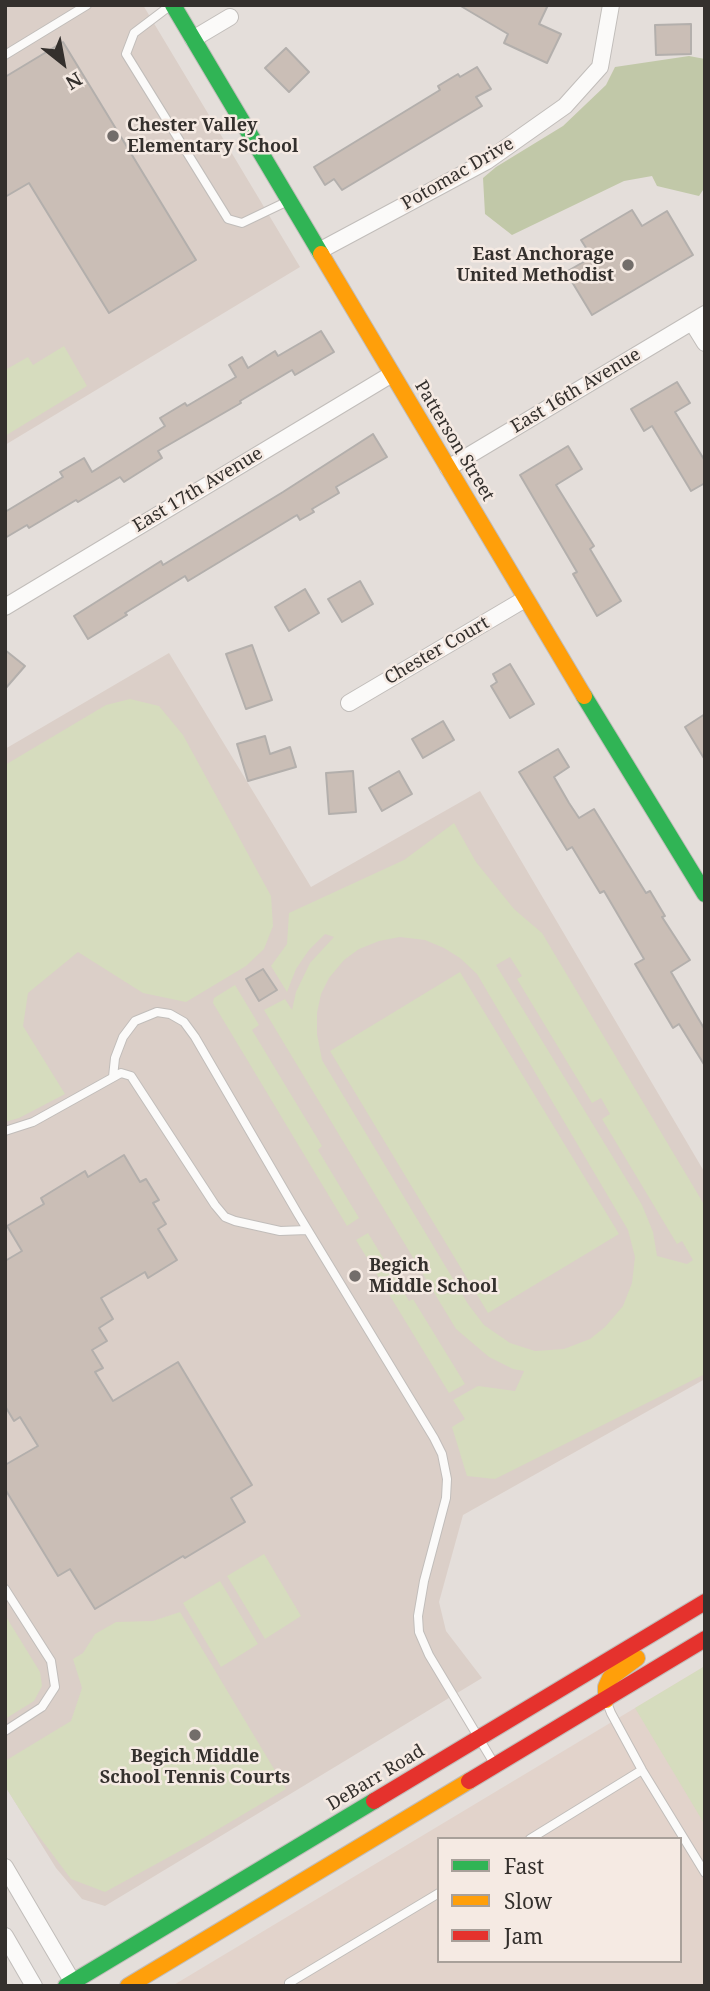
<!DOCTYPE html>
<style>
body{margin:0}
#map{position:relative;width:710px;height:1991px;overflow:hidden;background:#e4deda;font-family:"Noto Serif",serif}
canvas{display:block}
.frame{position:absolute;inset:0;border:7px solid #34302d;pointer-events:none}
.legend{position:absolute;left:437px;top:1837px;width:245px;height:126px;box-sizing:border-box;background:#f5eae3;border:2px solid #a8a09a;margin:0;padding:9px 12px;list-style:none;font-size:21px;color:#34302d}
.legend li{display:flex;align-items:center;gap:14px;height:35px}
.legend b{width:35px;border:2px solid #a8a09a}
.north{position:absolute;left:28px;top:28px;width:70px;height:70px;-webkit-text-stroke:5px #f5eae3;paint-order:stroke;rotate:149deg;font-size:19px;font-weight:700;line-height:28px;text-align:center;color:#34302d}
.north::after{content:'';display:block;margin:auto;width:24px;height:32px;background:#34302d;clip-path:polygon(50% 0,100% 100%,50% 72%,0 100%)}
</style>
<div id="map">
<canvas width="710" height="1991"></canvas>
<div class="frame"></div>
<ul class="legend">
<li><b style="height:9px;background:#30b455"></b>Fast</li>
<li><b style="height:9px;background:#ff9f0a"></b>Slow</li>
<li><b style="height:9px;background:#e5322d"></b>Jam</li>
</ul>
<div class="north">N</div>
</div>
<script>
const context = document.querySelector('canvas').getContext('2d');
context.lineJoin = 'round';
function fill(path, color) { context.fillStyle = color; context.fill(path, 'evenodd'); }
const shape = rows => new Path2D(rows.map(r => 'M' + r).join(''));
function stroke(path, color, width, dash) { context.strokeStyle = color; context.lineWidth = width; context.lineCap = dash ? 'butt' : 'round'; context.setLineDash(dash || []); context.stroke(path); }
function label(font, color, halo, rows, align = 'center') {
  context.font = font + ' "Noto Serif",serif'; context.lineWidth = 5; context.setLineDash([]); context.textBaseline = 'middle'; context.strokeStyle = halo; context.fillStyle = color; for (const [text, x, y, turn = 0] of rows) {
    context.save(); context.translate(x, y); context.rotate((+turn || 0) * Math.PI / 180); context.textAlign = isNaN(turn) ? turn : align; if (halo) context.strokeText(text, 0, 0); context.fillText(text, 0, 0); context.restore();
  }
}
fill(shape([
 [705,1666,705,1986,172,1986,635,1708],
 [439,1839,680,1839,680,1961,439,1961]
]), '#e2d3cb');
fill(shape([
 [5,5,143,5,300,267,5,445],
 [169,653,311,887,480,791,705,1173,705,1379,463,1515,439,1602,446,1631,482,1678,105,1906,82,1899,56,1868,5,1786,5,749]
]), '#dbcfc8');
fill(shape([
 [64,346,87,386,5,436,5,370,28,357,33,365],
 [130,699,159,706,183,735,271,896,273,926,264,949,246,966,186,1002,143,993,78,952,28,993,23,1026,65,1094,19,1118,5,1122,5,765,106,705],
 [454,823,476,862,514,909,542,933,705,1206,705,1374,495,1479,467,1476,452,1427,465,1419,453,1400,478,1386,515,1391,524,1371,513,1369,489,1357,456,1329,264,1010,285,999,292,1010,296,992,310,963,334,937,325,934,309,950,296,969,287,992,271,966,287,944,289,913,404,860],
 [400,937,425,940,444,948,460,958,477,974,628,1230,635,1257,632,1283,623,1306,605,1327,590,1339,564,1349,535,1351,510,1343,484,1325,468,1304,322,1060,317,1034,317,1013,321,994,329,978,344,960,359,949,379,941],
 [510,957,522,976,517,979,592,1103,601,1098,610,1114,602,1119,677,1244,682,1241,693,1260,687,1264,657,1256,653,1232,642,1205,496,965],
 [460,972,619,1234,488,1313,330,1051],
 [235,985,259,1025,252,1030,322,1146,318,1150,359,1218,347,1226,213,1003,214,998],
 [368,1233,409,1301,413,1299,465,1384,449,1393,356,1240],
 [264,1554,301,1616,265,1639,227,1576],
 [220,1581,258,1644,221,1667,183,1603],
 [180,1612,286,1789,200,1840,105,1892,71,1879,23,1815,5,1786,5,1761,71,1721,82,1688,73,1659,83,1653,95,1634,116,1622,153,1621],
 [5,1615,40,1672,42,1686,34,1701,5,1719],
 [705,1666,705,1825,635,1708]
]), '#d6dcbe');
fill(shape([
 [689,56,705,59,705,187,699,196,657,186,652,176,624,181,512,235,485,214,483,178,496,167,563,126,606,85,615,67]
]), '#c1c8a8');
const building = shape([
 [459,5,548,5,539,24,561,34,547,63,504,43,508,34,459,5],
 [691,24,691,54,656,55,655,25,691,24],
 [63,42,196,260,109,313,29,183,5,197,5,77,63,42],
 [286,48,309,72,289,92,265,68,286,48],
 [477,67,491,89,476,97,482,106,342,190,334,179,325,185,314,167,440,90,438,86,458,74,460,77,477,67],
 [632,210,642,226,667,211,693,255,592,315,566,272,592,257,581,240,632,210],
 [321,331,334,352,295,375,292,370,240,401,241,403,158,451,162,458,124,482,120,477,78,502,76,500,29,528,27,525,5,538,5,512,63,477,60,472,84,458,92,472,165,426,160,418,185,403,187,406,236,377,229,365,242,357,248,368,275,351,278,356,321,331],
 [677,382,690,403,675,412,705,461,705,483,691,491,652,426,644,431,631,409,677,382],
 [373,434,387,457,336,487,339,493,312,509,314,512,300,520,297,515,188,581,185,576,125,613,127,615,88,639,74,616,161,561,163,565,283,492,373,434],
 [568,446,582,469,556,485,594,546,590,549,621,601,597,616,573,574,577,572,520,475,568,446],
 [360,581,373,604,342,622,328,599,360,581],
 [305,589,319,613,289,631,275,607,305,589],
 [252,645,272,700,246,709,226,654,252,645],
 [5,650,25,666,5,689,5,650],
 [510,664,534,704,510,718,491,686,497,682,493,674,510,664],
 [705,714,705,760,685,727,705,714],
 [443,721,454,740,423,758,412,739,443,721],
 [265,736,270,754,290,747,296,767,248,781,237,744,265,736],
 [558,749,569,767,554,777,569,803,579,818,594,809,646,893,650,891,665,916,662,917,690,960,671,972,705,1030,705,1066,679,1024,673,1028,635,964,644,959,604,891,600,893,572,847,567,850,519,772,558,749],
 [353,771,356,812,329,814,326,773,353,771],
 [399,771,412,794,382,811,369,788,399,771],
 [263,969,277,990,259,1001,246,979,263,969],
 [124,1155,140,1182,146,1179,159,1200,153,1203,166,1224,158,1229,177,1260,148,1278,145,1272,101,1298,113,1319,99,1328,107,1341,92,1350,103,1368,95,1372,113,1401,178,1362,252,1485,231,1498,245,1522,185,1558,183,1556,95,1609,70,1569,58,1576,5,1489,5,1465,38,1446,20,1417,14,1421,5,1406,5,1261,22,1251,7,1226,44,1204,41,1198,85,1171,88,1177,124,1155]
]);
fill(building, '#cabeb6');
stroke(building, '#b3afac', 2);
const lane = shape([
 [171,5,134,33,126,54,228,219,242,223,286,202],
 [5,55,87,5],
 [113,1077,115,1058,123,1037,135,1021,157,1012,170,1014,184,1022,195,1037,298,1214,434,1438,442,1454,447,1479,446,1498,424,1581,418,1616,419,1632,429,1655,495,1765],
 [5,1131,33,1122,121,1073,131,1076,215,1205,225,1217,235,1221,280,1231,307,1230],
 [5,1589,51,1661,55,1687,42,1707,5,1731],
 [606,1700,611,1713,642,1770,705,1873],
 [530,1839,642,1770],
 [290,1986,289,1983,439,1893]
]);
const street = shape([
 [193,39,230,17],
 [319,251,487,161,565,106,600,67,611,5],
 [692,322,705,343],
 [448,468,705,314],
 [5,607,392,374],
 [349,703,525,599],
 [5,1867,75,1986],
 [5,1936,34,1986]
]);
const fast = shape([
 [173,5,321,254],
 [584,696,705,894],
 [66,1986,374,1801]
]);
const slow = shape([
 [321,254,584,696],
 [606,1700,606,1687,610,1678,637,1658],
 [128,1986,469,1781]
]);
const jam = shape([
 [469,1781,705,1639],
 [374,1801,705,1602]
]);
stroke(lane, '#c1bdba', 10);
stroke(street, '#c1bdba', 18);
stroke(fast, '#c1bdba', 18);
stroke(slow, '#c1bdba', 18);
stroke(jam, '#c1bdba', 18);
stroke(lane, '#fbfaf9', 8);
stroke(street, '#fbfaf9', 16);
stroke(fast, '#30b455', 16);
stroke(slow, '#ff9f0a', 16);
stroke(jam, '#e5322d', 16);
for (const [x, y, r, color] of [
 [113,136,7,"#726d6a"],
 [628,265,7,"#726d6a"],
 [355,1276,7,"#726d6a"],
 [195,1735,7,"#726d6a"]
]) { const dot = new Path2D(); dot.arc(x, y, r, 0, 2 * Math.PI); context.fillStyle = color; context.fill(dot); stroke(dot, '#f5eae3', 2.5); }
label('bold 18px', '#34302d', '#f5eae3', [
 ["Chester Valley",127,126],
 ["Elementary School",127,147],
 ["East Anchorage",614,255,"right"],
 ["United Methodist",614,276,"right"],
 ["Begich",369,1266],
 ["Middle School",369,1287],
 ["Begich Middle",195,1757,"center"],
 ["School Tennis Courts",195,1778,"center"]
], 'left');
label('18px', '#34302d', '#f5eae3', [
 ["Potomac Drive",458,174,-30],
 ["East 16th Avenue",576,391,-31],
 ["Patterson Street",454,441,59],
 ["East 17th Avenue",198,490,-31],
 ["Chester Court",437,651,-30],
 ["DeBarr Road",376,1778,-31]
]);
</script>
